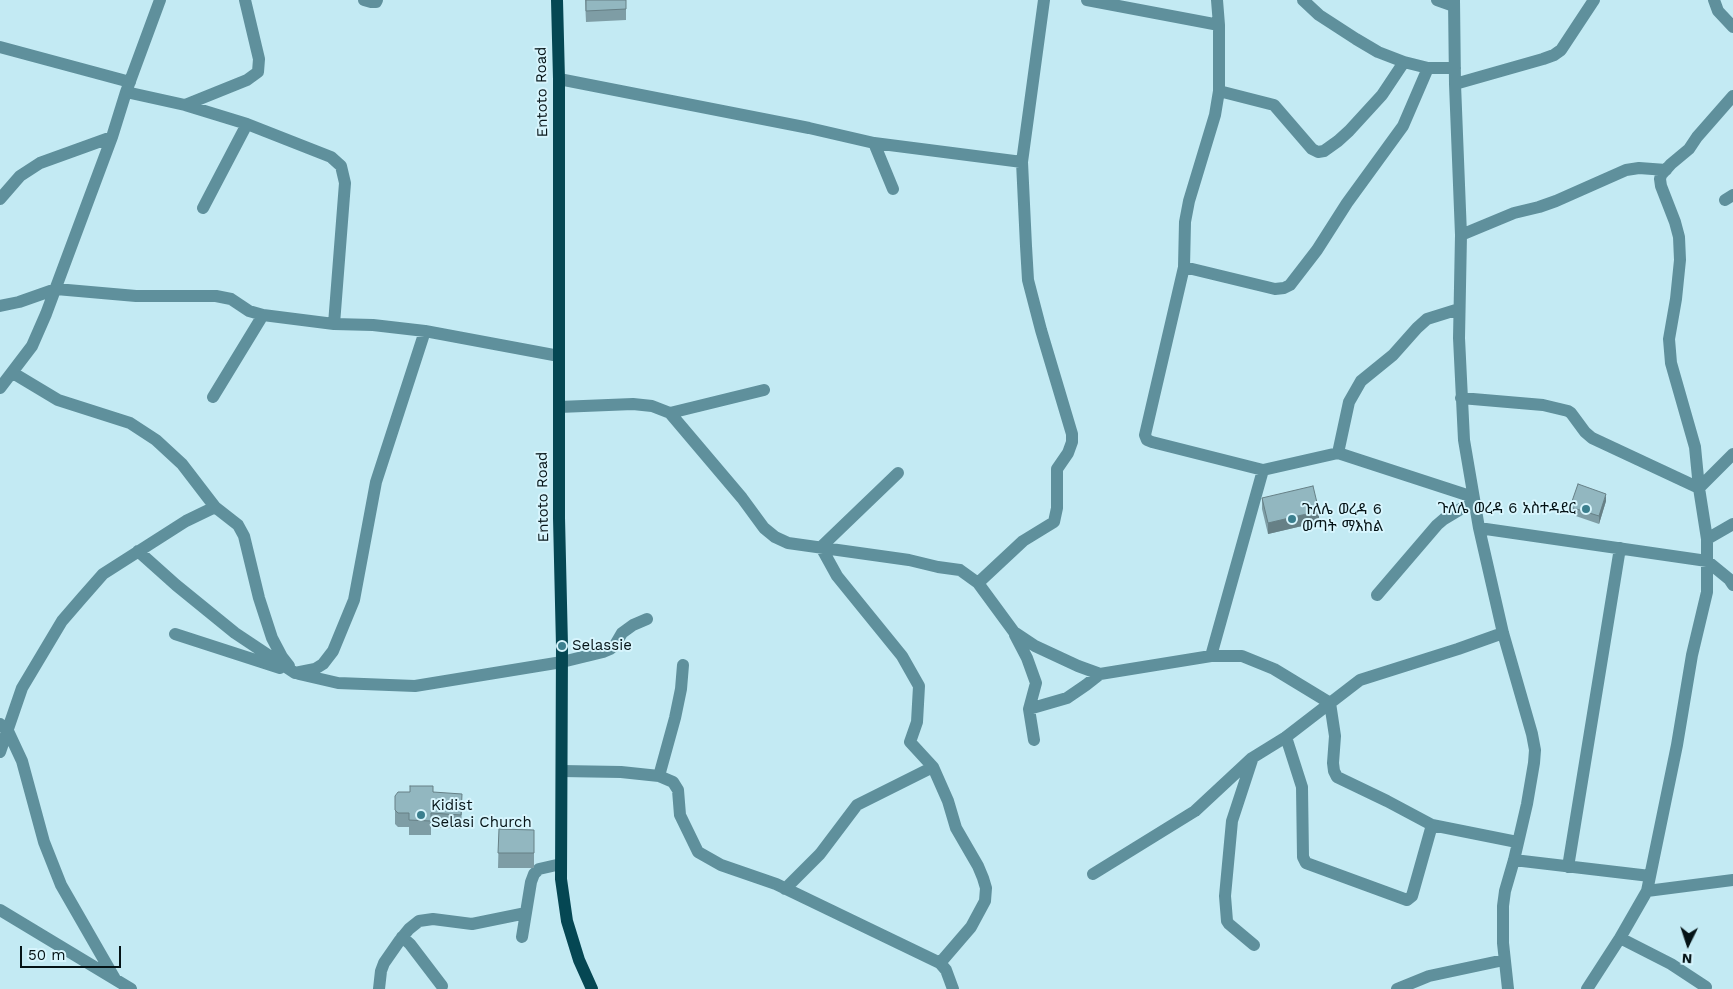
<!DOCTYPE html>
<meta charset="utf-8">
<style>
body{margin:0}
#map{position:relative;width:1733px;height:989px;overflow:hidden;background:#c3eaf3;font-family:"Work Sans",sans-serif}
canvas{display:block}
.north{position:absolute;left:1663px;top:919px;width:50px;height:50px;-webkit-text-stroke:4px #d7f5fd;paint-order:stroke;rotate:184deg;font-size:14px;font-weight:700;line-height:20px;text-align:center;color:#051316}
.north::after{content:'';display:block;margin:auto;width:18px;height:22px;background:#051316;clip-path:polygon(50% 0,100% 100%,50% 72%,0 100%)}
.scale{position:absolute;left:20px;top:946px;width:101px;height:22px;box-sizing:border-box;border:2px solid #051316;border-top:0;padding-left:6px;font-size:15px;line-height:18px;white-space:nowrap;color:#051316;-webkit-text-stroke:4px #d7f5fd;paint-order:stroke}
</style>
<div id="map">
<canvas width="1733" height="989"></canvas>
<div class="north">N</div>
<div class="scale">50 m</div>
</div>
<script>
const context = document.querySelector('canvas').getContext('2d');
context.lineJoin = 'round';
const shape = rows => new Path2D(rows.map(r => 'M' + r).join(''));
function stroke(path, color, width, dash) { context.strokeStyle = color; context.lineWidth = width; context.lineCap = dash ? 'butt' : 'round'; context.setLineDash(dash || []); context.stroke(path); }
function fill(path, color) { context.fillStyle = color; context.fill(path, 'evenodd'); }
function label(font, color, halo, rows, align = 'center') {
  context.font = font + ' "Work Sans","Noto Sans Ethiopic",sans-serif'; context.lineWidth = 4; context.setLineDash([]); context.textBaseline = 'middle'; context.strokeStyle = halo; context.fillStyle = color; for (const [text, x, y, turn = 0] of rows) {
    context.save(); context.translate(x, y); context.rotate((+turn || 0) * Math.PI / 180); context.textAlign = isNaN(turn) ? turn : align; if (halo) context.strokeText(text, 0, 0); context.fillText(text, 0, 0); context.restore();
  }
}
stroke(shape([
 [364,0,371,2,376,2,377,0],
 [1087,0,1219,25],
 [1217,0,1219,25,1219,91,1215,115,1189,201,1185,222,1184,267,1145,435,1147,440,1152,442,1263,470,1338,453,1473,497],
 [1303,0,1319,15,1356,39,1378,52,1404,62,1428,68,1455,68],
 [1437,0,1454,6],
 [1454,0,1455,84,1461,235,1459,338,1464,440,1479,528,1503,633,1532,734,1535,750,1534,763,1527,804,1514,860,1505,891,1503,906,1503,943,1508,989],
 [1714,0,1718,11,1733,27],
 [0,47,130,82],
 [559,79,809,128,874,143,1022,162],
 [1455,84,1543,59,1554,55,1561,50,1594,0],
 [1219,91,1274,105,1312,149,1318,152,1324,151,1338,141,1349,131,1382,95,1404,62],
 [126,92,185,105,247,124,331,157,341,166,345,183,334,324],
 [185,105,247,80,258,72,259,59,245,0],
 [874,143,893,189],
 [0,199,20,176,40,163,112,137],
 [1725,200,1733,195],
 [203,208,247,124],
 [1461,235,1514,213,1539,207,1556,201,1626,170,1639,168,1666,170],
 [1184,267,1275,289,1284,288,1290,285,1317,250,1347,203,1403,126,1428,68],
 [0,306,19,302,56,289,136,296,216,296,231,299,249,311,263,315,334,324,373,325,425,331,559,356],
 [13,373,58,400,130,423,156,440,182,464,215,507,238,525,244,536,259,598,272,638,282,657,289,666],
 [0,388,32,346,46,314,112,137,126,92,160,0],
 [213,397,263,315],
 [1461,398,1543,405,1568,411,1571,413,1585,432,1592,438,1699,488],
 [559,407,633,404,652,406,670,413,742,498,764,528,775,537,788,543,909,560,938,567,960,570,978,583,1014,632,1035,646,1078,666,1100,674,1211,656,1242,656,1274,669,1330,703],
 [670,413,764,390],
 [1338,453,1349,402,1361,381,1393,355,1417,328,1427,319,1459,309],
 [898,473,821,547,837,576,902,656,919,686,917,722,910,742,933,767,948,801,956,828,978,866,983,878,986,888,985,901,971,927,940,963],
 [1699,488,1733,454],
 [1479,528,1707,561,1729,579,1733,585],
 [1707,539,1733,524],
 [138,551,176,585,235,633,295,673,315,669,323,664,333,651,354,600,376,482,425,331],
 [978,583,1023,541,1054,522,1057,508,1057,469,1068,453,1072,442,1072,434,1041,330,1028,280,1026,246,1022,162,1044,0],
 [1377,595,1437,525,1444,519,1474,501],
 [175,634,280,668],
 [1015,635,1027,658,1036,683,1029,709,1034,740],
 [1211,656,1263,470],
 [299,674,338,683,415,686,562,662,603,652,610,649,615,645,622,633,633,625,647,619],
 [1330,703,1335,736,1333,763,1334,771,1337,777,1387,801,1432,825,1517,842],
 [1029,709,1067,698,1086,685,1100,674],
 [0,724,8,731,22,761,44,842,61,885,115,979],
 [1286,737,1302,787,1303,857,1306,863,1407,900,1412,896,1432,825],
 [0,752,22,688,62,621,81,599,103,574,186,521,215,507],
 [1252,760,1232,821,1225,896,1227,921,1229,924,1254,945],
 [562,771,621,772,659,776,673,782,678,790,680,815,698,852,721,865,776,884,940,963,946,970,953,989],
 [659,776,675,718,681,689,683,665],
 [1514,860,1650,876],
 [1568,867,1620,548],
 [1093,874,1195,811,1252,758,1286,737,1360,680,1458,649,1503,633],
 [785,889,820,854,857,805,933,767],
 [1647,891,1733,880],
 [0,910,131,989],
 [402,937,410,944,442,986],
 [522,937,531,882,534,874,539,869,561,864],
 [1620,938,1671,964,1706,987],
 [379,989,381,971,384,963,400,940,409,929,419,921,433,919,472,924,526,913],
 [1397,989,1429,976,1504,960],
 [1587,989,1620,938,1647,891,1677,745,1692,655,1707,592,1707,539,1699,488,1695,447,1671,363,1669,339,1676,299,1680,260,1679,237,1675,222,1661,186,1660,179,1661,175,1671,164,1689,149,1697,137,1733,96]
]), '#5f909c', 12);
stroke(shape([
 [557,0,559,79,559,518,562,646,561,879,567,921,579,960,592,989]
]), '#054753', 12);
fill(shape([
 [585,0,626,0,626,20,586,22],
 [1262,498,1319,522,1268,534,1262,509],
 [1606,501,1599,524,1570,514,1570,507],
 [410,792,433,792,462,808,461,829,431,827,431,835,409,835,409,827,398,827,395,824,395,796],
 [499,829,534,830,534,868,498,868]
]), '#7e9da5');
fill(shape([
 [1606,494,1606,501,1599,524,1599,516],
 [1319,511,1319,522,1268,534,1268,523]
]), '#668086');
const building = shape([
 [586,0,626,0,626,9,586,11,586,0],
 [1578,484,1606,494,1599,516,1570,507,1578,484],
 [1313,486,1319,511,1268,523,1262,498,1313,486],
 [410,786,433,786,433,792,462,794,461,815,431,813,431,821,409,820,409,813,398,813,395,810,395,796,398,792,410,792,410,786],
 [499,829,534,830,534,853,498,853,499,829]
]);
fill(building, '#92b7c0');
stroke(building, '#668086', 1);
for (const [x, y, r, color] of [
 [1586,509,5,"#3b7f8e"],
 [1292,519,5,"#3b7f8e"],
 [562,646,5,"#3b7f8e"],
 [421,815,5,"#3b7f8e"]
]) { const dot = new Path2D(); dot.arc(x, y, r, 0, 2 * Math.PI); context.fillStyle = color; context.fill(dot); stroke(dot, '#d7f5fd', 2); }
label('15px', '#051316', '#d7f5fd', [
 ["Entoto Road",542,92,-91],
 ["Entoto Road",543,497,-91]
]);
label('15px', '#051316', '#d7f5fd', [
 ["ጉለሌ ወረዳ 6 አስተዳደር",1576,509,"right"],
 ["ጉለሌ ወረዳ 6",1302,510],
 ["ወጣት ማእከል",1302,527],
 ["Selassie",572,646],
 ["Kidist",431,806],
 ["Selasi Church",431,823]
], 'left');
</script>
